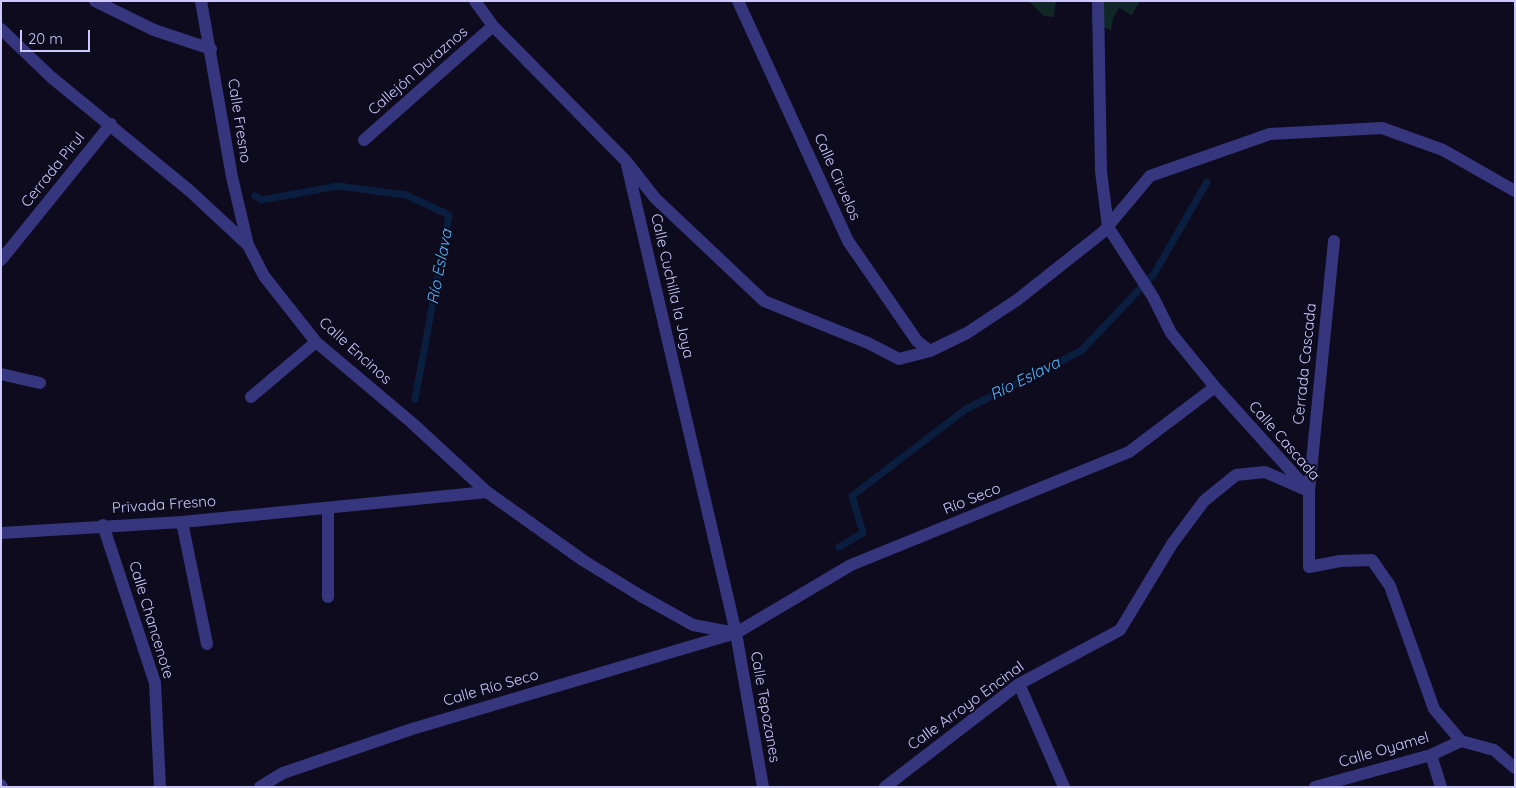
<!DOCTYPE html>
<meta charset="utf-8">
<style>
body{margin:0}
#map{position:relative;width:1516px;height:788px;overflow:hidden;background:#0e0b1e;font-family:Quicksand,sans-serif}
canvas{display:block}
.frame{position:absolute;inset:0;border:2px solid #cdc9ff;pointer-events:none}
.scale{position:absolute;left:20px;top:30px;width:70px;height:22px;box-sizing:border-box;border:2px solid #cdc9ff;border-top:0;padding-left:6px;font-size:15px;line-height:18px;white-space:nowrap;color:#cdc9ff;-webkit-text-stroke:4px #0e0b1e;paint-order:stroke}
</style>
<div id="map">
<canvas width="1516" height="788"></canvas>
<div class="frame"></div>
<div class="scale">20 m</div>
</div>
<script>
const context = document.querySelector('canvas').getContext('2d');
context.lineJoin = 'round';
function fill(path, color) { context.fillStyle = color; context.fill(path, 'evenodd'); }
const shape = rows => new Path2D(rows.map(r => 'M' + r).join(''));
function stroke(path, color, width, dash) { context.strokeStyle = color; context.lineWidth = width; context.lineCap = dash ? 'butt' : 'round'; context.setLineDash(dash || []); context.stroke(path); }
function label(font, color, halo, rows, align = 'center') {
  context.font = font + ' Quicksand,sans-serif'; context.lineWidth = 4; context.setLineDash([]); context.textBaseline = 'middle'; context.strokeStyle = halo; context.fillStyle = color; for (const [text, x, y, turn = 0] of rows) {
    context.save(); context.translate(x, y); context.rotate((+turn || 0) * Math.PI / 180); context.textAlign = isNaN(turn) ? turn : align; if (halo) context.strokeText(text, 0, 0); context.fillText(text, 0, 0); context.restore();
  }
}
fill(shape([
 [1029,1,1056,1,1054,17,1043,16],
 [1102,1,1140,1,1132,15,1119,8,1113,18,1111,30,1091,23,1094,8]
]), '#0f2826');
stroke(shape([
 [255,196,261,200,338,186,406,195,449,215,415,399],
 [839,547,863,533,852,496,966,409,1081,351,1154,274,1207,182]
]), '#0a1f3f', 7);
stroke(shape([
 [95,1,154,30,211,49],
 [475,1,493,26,626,161,655,198,764,301,868,343,899,359,930,351,967,333,1017,300,1103,232,1150,176,1270,134,1382,128,1443,150,1515,191],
 [738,1,848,241,917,341,930,351],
 [1098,1,1101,171,1108,227,1153,297,1171,333,1215,387,1309,491],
 [1,29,51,77,190,191,248,245],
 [364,140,493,26],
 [627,165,736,633],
 [1334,241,1309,491,1309,567,1340,561,1372,560,1390,586,1434,709,1461,741,1494,750,1515,768],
 [1,260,111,124],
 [1,374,40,383],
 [251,397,316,342],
 [182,522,207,644],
 [103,525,155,683,160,787],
 [1,533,182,522,487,492],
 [328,597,328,508],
 [1019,684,1064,787],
 [1431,755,1441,787],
 [1,785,2,787],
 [260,787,283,773,412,729,736,633,851,565,1129,452,1215,387],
 [885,787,1019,684,1120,630,1172,544,1204,501,1236,475,1265,472,1304,489],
 [1315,787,1431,755,1461,741]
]), '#35367e', 12);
stroke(shape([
 [201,1,232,177,248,245,264,276,316,342,411,422,487,492,584,561,641,596,693,625,736,633,763,787]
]), '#35367e', 12);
label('15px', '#cdc9ff', '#0e0b1e', [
 ["Callejón Duraznos",418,71,-41],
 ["Calle Fresno",239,121,81],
 ["Cerrada Pirul",53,170,-51],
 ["Calle Ciruelos",837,177,66],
 ["Calle Cuchilla la Joya",672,286,77],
 ["Calle Encinos",355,351,42],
 ["Cerrada Cascada",1305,364,-84],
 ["Calle Cascada",1284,441,49],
 ["Río Seco",972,499,-22],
 ["Privada Fresno",164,505,-4],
 ["Calle Chancenote",151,620,73],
 ["Calle Río Seco",491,688,-16],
 ["Calle Arroyo Encinal",966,706,-36],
 ["Calle Tepozanes",765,707,80],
 ["Calle Oyamel",1384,750,-16]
]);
label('italic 16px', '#57b8ff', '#0e0b1e', [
 ["Río Eslava",440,267,-79],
 ["Río Eslava",1025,379,-27]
]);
</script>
